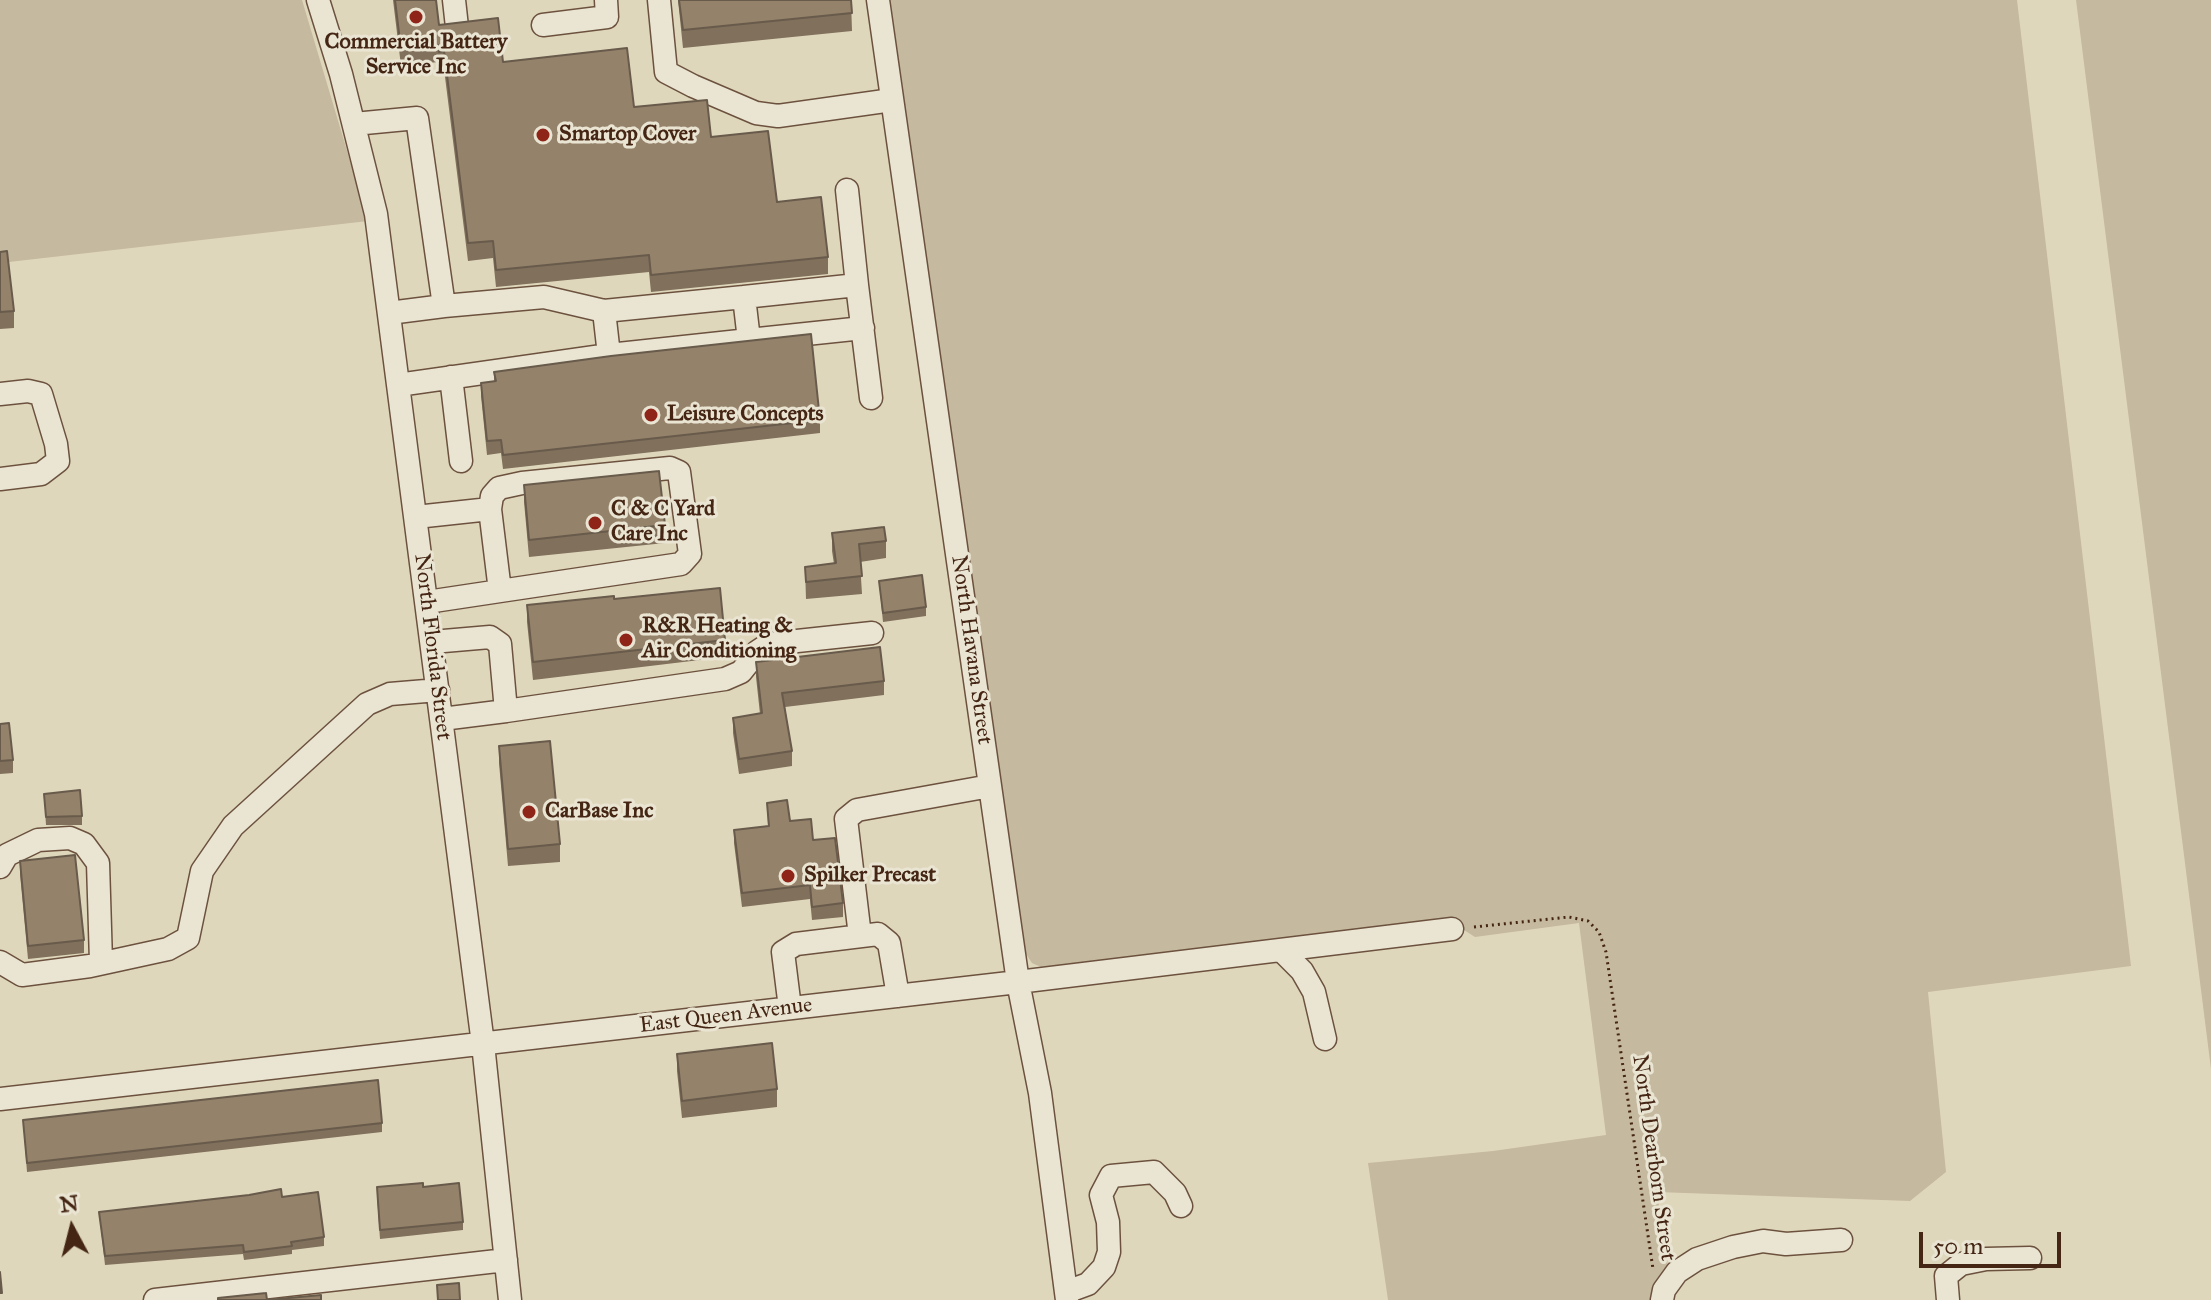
<!DOCTYPE html>
<style>
body{margin:0}
#map{position:relative;width:2211px;height:1300px;overflow:hidden;background:#dfd7bc;font-family:"IM FELL Great Primer",serif}
canvas{display:block}
.north{position:absolute;left:32px;top:1188px;width:80px;height:80px;-webkit-text-stroke:6px #eae5d3;paint-order:stroke;rotate:353deg;font-size:22px;font-weight:700;line-height:32px;text-align:center;color:#452614}
.north::after{content:'';display:block;margin:auto;width:28px;height:36px;background:#452614;clip-path:polygon(50% 0,100% 100%,50% 72%,0 100%)}
.scale{position:absolute;left:1919px;top:1232px;width:142px;height:36px;box-sizing:border-box;border:4px solid #452614;border-top:0;padding-left:10px;font-size:24px;line-height:28px;white-space:nowrap;color:#452614;-webkit-text-stroke:6px #eae5d3;paint-order:stroke}
</style>
<div id="map">
<canvas width="2211" height="1300"></canvas>
<div class="north">N</div>
<div class="scale">50 m</div>
</div>
<script>
const context = document.querySelector('canvas').getContext('2d');
context.lineJoin = 'round';
function fill(path, color) { context.fillStyle = color; context.fill(path, 'evenodd'); }
const shape = rows => new Path2D(rows.map(r => 'M' + r).join(''));
function stroke(path, color, width, dash) { context.strokeStyle = color; context.lineWidth = width; context.lineCap = dash ? 'butt' : 'round'; context.setLineDash(dash || []); context.stroke(path); }
function label(font, color, halo, rows, align = 'center') {
  context.font = font + ' "IM FELL Great Primer",serif'; context.lineWidth = 6; context.setLineDash([]); context.textBaseline = 'middle'; context.strokeStyle = halo; context.fillStyle = color; for (const [text, x, y, turn = 0] of rows) {
    context.save(); context.translate(x, y); context.rotate((+turn || 0) * Math.PI / 180); context.textAlign = isNaN(turn) ? turn : align; if (halo) context.strokeText(text, 0, 0); context.fillText(text, 0, 0); context.restore();
  }
}
fill(shape([
 [0,0,302,0,368,221,0,263],
 [886,0,2017,0,2131,966,1928,992,1946,1172,1910,1201,1657,1192,1673,1300,1388,1300,1368,1163,1493,1151,1606,1135,1579,923,1475,937,1453,923,1041,967,1032,963,1020,945],
 [2076,0,2211,0,2211,1069]
]), '#c5b99f');
const minor = shape([
 [318,0,341,74,376,214,483,1044,510,1300],
 [454,0,457,27],
 [659,0,666,72,693,86,756,113,778,116,892,100],
 [878,0,1018,982,1040,1093,1067,1300],
 [543,25,607,17,606,0],
 [354,124,417,118,444,306,389,313],
 [857,285,871,398],
 [444,306,544,297,604,311,609,355,749,340,744,297,857,285,847,190],
 [604,311,744,297],
 [749,340,863,328],
 [451,377,461,461],
 [398,385,609,355],
 [0,394,28,391,41,394,56,444,58,461,41,474,0,479],
 [490,509,492,496,499,488,522,483,670,468,679,472,690,554,681,564,500,591],
 [416,517,490,509,500,591,427,602],
 [432,642,490,637,500,644,506,711,442,719],
 [506,711,725,679,741,672,757,652,769,644,872,633],
 [0,867,7,855,38,840,70,838,84,844,98,863,101,962],
 [860,936,846,819,857,810,990,786],
 [1282,951,1302,971,1314,992,1325,1039],
 [0,962,22,975,90,966,168,949,188,938,202,871,233,826,367,704,390,694,438,690],
 [790,1008,783,952,796,944,878,934,889,943,898,996],
 [0,1099,1018,982,1452,929],
 [1066,1292,1088,1284,1104,1267,1109,1252,1108,1222,1101,1195,1111,1176,1154,1172,1175,1193,1181,1206],
 [155,1300,506,1260],
 [1662,1300,1664,1290,1677,1272,1697,1259,1733,1247,1763,1241,1786,1244,1841,1240],
 [1948,1300,1946,1276,1961,1264,1986,1259,2030,1258]
]);
stroke(minor, '#6c523e', 25);
stroke(shape([
 [1474,927,1569,917,1588,921,1599,932,1606,952,1653,1269]
]), '#452614', 3, [2, 4]);
stroke(minor, '#eae5d3', 22);
fill(shape([
 [393,0,436,0,439,25,503,62,634,107,711,137,777,202,828,257,828,274,651,292,649,272,496,287,493,258,468,261,444,69,439,69,438,62,401,66],
 [678,0,851,0,852,31,683,48],
 [0,252,14,311,14,328,0,329],
 [494,372,820,420,820,433,503,469,501,453,487,455,481,396,481,383,494,382],
 [524,485,665,525,665,543,529,557,524,502],
 [832,533,886,541,886,558,860,562,862,594,806,599,805,567,834,564,832,551],
 [879,581,926,607,926,616,883,622],
 [614,599,725,640,725,657,533,680,527,622,527,605],
 [756,662,884,681,884,695,785,707,792,751,792,766,739,774,733,733,733,718,760,714,756,677],
 [0,724,13,760,13,773,0,774],
 [499,746,560,844,560,862,508,866,499,763],
 [44,794,82,816,82,825,46,825],
 [767,803,813,840,843,903,843,917,812,920,810,899,742,907,734,843,734,830,768,826],
 [20,861,84,940,84,953,28,959,20,874],
 [677,1054,777,1089,777,1107,682,1118,677,1071],
 [23,1120,382,1123,382,1132,27,1172],
 [423,1187,463,1222,463,1230,380,1239,377,1196],
 [282,1197,324,1237,324,1246,292,1250,292,1254,244,1260,243,1254,105,1265,99,1212]
]), '#80705c');
const building = shape([
 [395,0,436,0,439,25,498,18,503,62,627,48,634,107,707,100,711,137,768,131,777,202,821,197,828,257,651,275,649,255,496,270,493,241,468,243,444,51,439,52,438,45,401,49,395,0],
 [679,0,851,0,852,13,683,30,679,0],
 [7,251,14,311,0,312,0,252,7,251],
 [811,334,820,420,503,455,501,440,487,441,481,383,496,381,494,372,611,356,811,334],
 [659,471,665,525,529,540,524,485,659,471],
 [884,527,886,541,859,544,862,576,806,582,805,567,836,563,832,533,884,527],
 [922,575,926,607,883,613,879,581,922,575],
 [720,588,725,640,533,662,527,605,614,596,614,599,720,588],
 [880,647,884,681,782,693,792,751,739,759,733,718,762,713,756,662,880,647],
 [9,723,13,760,0,761,0,724,9,723],
 [550,741,560,844,508,849,499,746,550,741],
 [80,790,82,816,46,817,44,794,80,790],
 [787,800,790,821,811,819,813,840,835,838,843,903,812,907,810,885,742,893,734,830,769,826,767,803,787,800],
 [75,855,84,940,28,946,20,861,75,855],
 [772,1043,777,1089,682,1101,677,1054,772,1043],
 [378,1080,382,1123,27,1163,23,1120,378,1080],
 [423,1183,423,1187,459,1183,463,1222,380,1230,377,1187,423,1183],
 [281,1189,282,1197,318,1192,324,1237,291,1242,292,1246,244,1252,243,1245,105,1256,99,1212,249,1195,281,1189],
 [0,1272,2,1293,0,1293,0,1272],
 [459,1283,460,1300,438,1300,437,1285,459,1283],
 [266,1293,267,1300,321,1295,321,1300,218,1300,218,1298,266,1293]
]);
fill(building, '#95826b');
stroke(building, '#685b4b', 2);
for (const [x, y, r, color] of [
 [416,17,8,"#8f2418"],
 [543,135,8,"#8f2418"],
 [651,415,8,"#8f2418"],
 [595,523,8,"#8f2418"],
 [626,640,8,"#8f2418"],
 [529,812,8,"#8f2418"],
 [788,876,8,"#8f2418"]
]) { const dot = new Path2D(); dot.arc(x, y, r, 0, 2 * Math.PI); context.fillStyle = color; context.fill(dot); stroke(dot, '#eae5d3', 3); }
label('bold 22px', '#452614', '#eae5d3', [
 ["Commercial Battery",416,43,"center"],
 ["Service Inc",416,68,"center"],
 ["Smartop Cover",559,135],
 ["Leisure Concepts",667,415],
 ["C & C Yard",611,510],
 ["Care Inc",611,535],
 ["R&R Heating &",642,627],
 ["Air Conditioning",642,652],
 ["CarBase Inc",545,812],
 ["Spilker Precast",804,876]
], 'left');
label('22px', '#452614', '#eae5d3', [
 ["North Florida Street",432,647,83],
 ["North Havana Street",971,650,82],
 ["East Queen Avenue",726,1016,-7],
 ["North Dearborn Street",1653,1158,82]
]);
</script>
